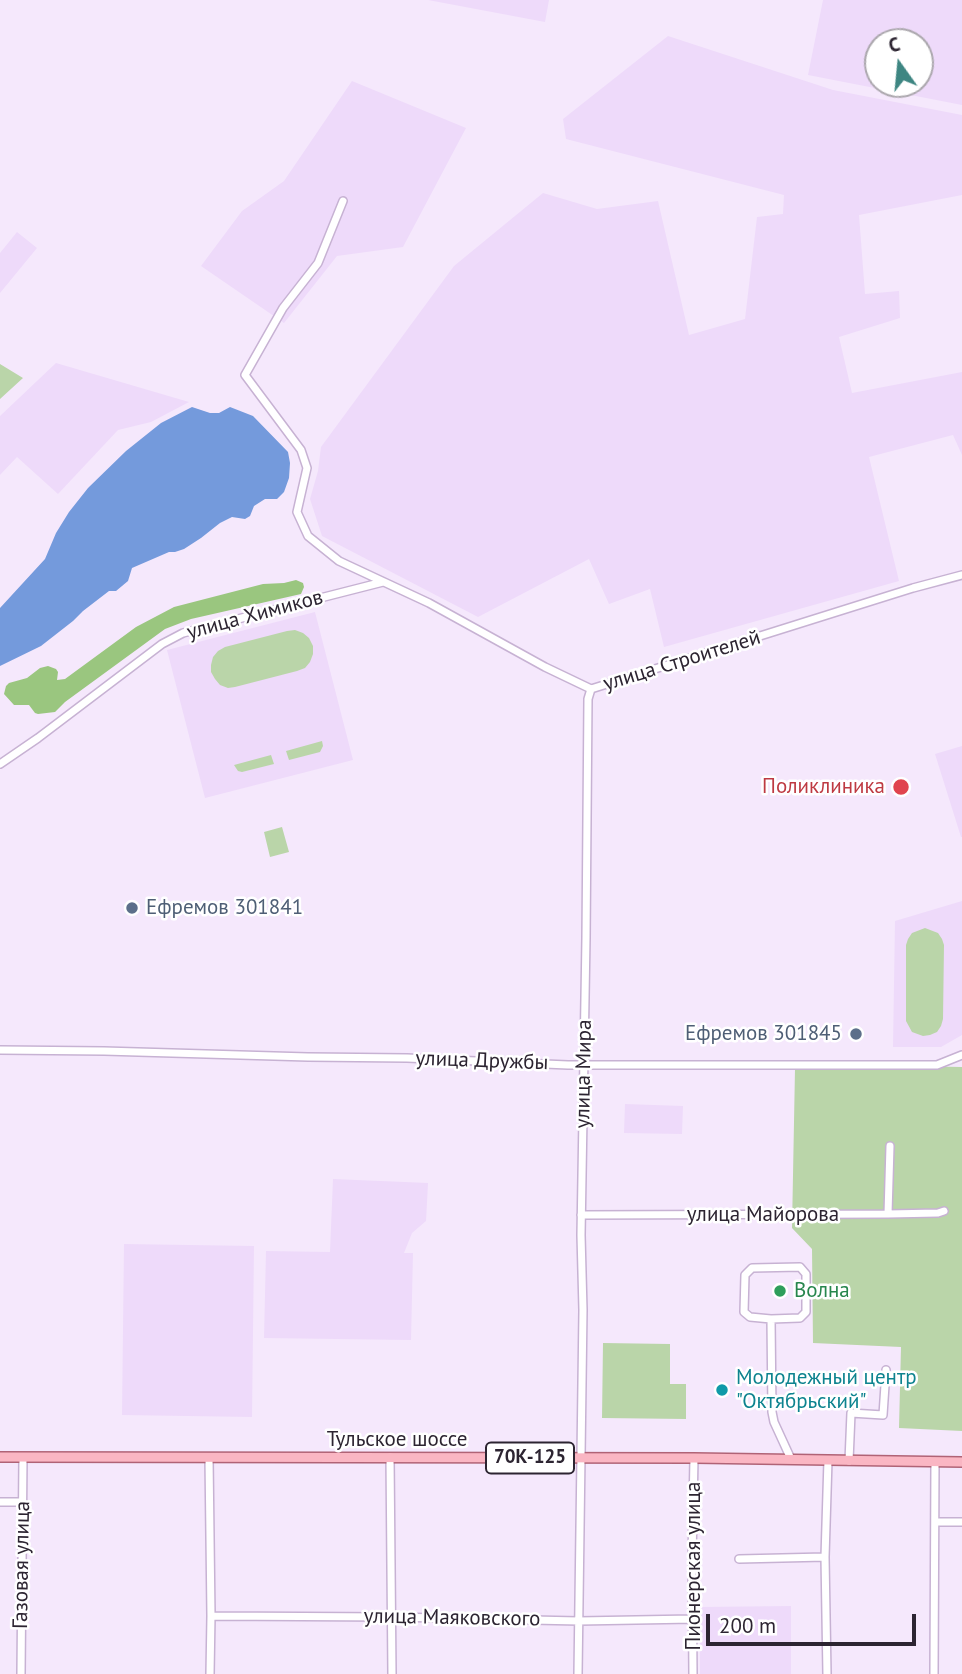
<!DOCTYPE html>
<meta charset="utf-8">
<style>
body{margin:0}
#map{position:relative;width:962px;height:1674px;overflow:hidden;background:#f5e8fc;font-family:"PT Sans",sans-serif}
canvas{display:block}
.north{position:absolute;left:864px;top:28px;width:70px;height:70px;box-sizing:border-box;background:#fff;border:2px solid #aba7ad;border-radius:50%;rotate:345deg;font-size:19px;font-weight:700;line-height:28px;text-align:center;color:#2c2431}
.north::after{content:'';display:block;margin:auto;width:24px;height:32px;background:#3e8682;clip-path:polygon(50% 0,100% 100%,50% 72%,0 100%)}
.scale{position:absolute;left:706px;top:1614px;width:210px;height:32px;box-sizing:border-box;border:4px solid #2c2431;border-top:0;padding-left:9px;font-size:21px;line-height:24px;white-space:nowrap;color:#2c2431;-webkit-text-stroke:5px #fff;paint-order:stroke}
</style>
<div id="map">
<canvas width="962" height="1674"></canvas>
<div class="north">С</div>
<div class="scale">200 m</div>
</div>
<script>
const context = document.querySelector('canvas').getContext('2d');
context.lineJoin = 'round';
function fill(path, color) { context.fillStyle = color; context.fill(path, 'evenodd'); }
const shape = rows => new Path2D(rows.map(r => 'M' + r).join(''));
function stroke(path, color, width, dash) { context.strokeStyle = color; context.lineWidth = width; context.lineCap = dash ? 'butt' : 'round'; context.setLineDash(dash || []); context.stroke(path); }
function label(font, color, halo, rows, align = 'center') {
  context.font = font + ' "PT Sans",sans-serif'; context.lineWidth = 5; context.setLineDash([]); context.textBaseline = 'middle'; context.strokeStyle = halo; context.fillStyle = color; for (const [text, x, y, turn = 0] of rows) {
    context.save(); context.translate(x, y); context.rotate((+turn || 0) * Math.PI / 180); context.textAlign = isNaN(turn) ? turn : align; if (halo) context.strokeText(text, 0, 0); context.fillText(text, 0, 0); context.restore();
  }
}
fill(shape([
 [428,0,549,0,545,22],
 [823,0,962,0,962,105,808,75],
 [878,42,920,42,920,84,878,84],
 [668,36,833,90,962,115,962,195,859,215,865,294,899,291,900,318,839,337,852,393,962,372,962,455,953,435,869,457,899,581,664,647,650,589,609,604,589,559,478,617,322,536,310,499,318,471,321,447,454,266,543,193,597,209,658,201,689,335,745,319,757,217,783,214,784,195,566,139,563,119],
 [352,81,466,128,403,247,337,256,284,323,201,266,242,211,284,181],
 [17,232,37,248,0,293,0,253],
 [56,363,189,402,151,422,118,430,58,494,17,457,0,475,0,416],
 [315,612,353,760,205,798,167,650],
 [962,746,962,837,961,837,935,754],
 [962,901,962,1035,941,1047,893,1047,895,921],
 [625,1104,683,1106,682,1134,624,1133],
 [333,1179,428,1183,426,1221,412,1233,404,1253,413,1253,411,1340,264,1338,266,1251,330,1252],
 [124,1244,254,1246,252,1417,122,1415],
 [791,1606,791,1674,700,1674,700,1607]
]), '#eedafa');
fill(shape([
 [0,364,23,378,0,399],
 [295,630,303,633,309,638,313,646,313,654,310,662,305,668,297,671,235,687,228,688,220,685,215,679,211,672,211,665,213,657,218,651,225,647,287,631],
 [322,741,323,746,320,752,289,760,286,751],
 [271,755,274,764,242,772,238,771,234,765],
 [282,827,289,852,270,857,264,832],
 [925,928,938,933,942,939,944,945,943,1019,941,1026,937,1032,930,1035,923,1036,912,1032,906,1021,906,945,908,939,912,933],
 [853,1065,962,1067,962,1431,899,1428,901,1347,813,1343,812,1249,792,1228,795,1069],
 [603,1343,670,1344,670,1384,686,1384,686,1419,602,1418]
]), '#bad5a9');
fill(shape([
 [296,580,303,583,304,587,301,594,191,619,165,629,65,702,55,712,38,714,35,713,29,705,14,705,4,694,6,686,9,683,27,678,40,668,48,666,56,669,58,672,57,680,65,679,136,627,174,607,263,584,284,583]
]), '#9ac67f');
fill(shape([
 [192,407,210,413,219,413,230,407,253,416,288,452,290,463,289,478,284,492,277,499,265,499,254,506,250,516,245,519,232,517,220,523,201,538,184,549,175,552,169,552,132,568,128,581,116,591,109,591,83,611,73,621,41,646,0,666,0,608,45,559,56,533,69,512,88,488,126,451,161,423]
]), '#749adc');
const minor = shape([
 [343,201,318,263,283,308,245,375,301,450,307,468,297,512,308,536,339,561,429,603,545,667,591,689,913,588,962,575],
 [0,764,38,738,162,644,183,633,383,582],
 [0,1050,104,1051,308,1057,407,1058,568,1065,937,1065,962,1055],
 [888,1214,890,1146],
 [581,1215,888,1214,938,1213,944,1211],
 [771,1319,800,1318,806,1312,806,1274,800,1267,752,1268,745,1275,744,1312,750,1317,771,1319,772,1412,774,1422,791,1459],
 [390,1457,392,1674],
 [209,1458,211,1616,210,1674],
 [849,1461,851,1413,883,1415,886,1370],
 [0,1502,22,1502],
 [935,1522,962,1522],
 [739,1559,825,1557],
 [211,1616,392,1617,579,1621,693,1619],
 [21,1674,23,1457],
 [578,1674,583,1310,581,1235,586,938,588,699,591,689],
 [693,1674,692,1560,694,1458],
 [827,1674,825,1557,828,1460],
 [934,1674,935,1462]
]);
const major = shape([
 [0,1457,694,1458,962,1462]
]);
stroke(minor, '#c7b2d3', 10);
stroke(major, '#b06376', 12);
stroke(minor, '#fff', 7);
stroke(major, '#fab6c3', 9);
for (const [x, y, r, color] of [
 [901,787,9,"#e0444e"],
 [132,908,7,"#5c6f8a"],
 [856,1034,7,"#5c6f8a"],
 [780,1291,7,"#2e9e5b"],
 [722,1390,7,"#0f9aa8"]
]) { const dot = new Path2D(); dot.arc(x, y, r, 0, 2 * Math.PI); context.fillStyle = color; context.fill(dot); stroke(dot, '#fff', 2.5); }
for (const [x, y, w] of [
 [530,1458,88]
]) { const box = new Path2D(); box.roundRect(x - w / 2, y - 15.5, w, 31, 5); context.fillStyle = '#fff'; context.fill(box); stroke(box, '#2c2431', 2); }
label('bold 19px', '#2c2431', null, [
 ["70К-125",530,1458]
]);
label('21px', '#2c2431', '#fff', [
 ["улица Химиков",255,615,-15],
 ["улица Строителей",682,661,-17],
 ["улица Дружбы",482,1061,2],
 ["улица Мира",584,1074,-89],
 ["улица Майорова",763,1215],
 ["Тульское шоссе",397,1440],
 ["Газовая улица",22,1565,-89],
 ["Пионерская улица",694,1566,-90],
 ["улица Маяковского",452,1618,1]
]);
label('21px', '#be3a42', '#fff', [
 ["Поликлиника",885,787]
], 'right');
label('21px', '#4e5e75', '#fff', [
 ["Ефремов 301841",146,908],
 ["Ефремов 301845",842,1034,"right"]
], 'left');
label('21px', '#27864d', '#fff', [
 ["Волна",794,1291]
], 'left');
label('21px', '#0d838f', '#fff', [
 ["Молодежный центр",736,1378],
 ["\"Октябрьский\"",736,1402]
], 'left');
</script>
